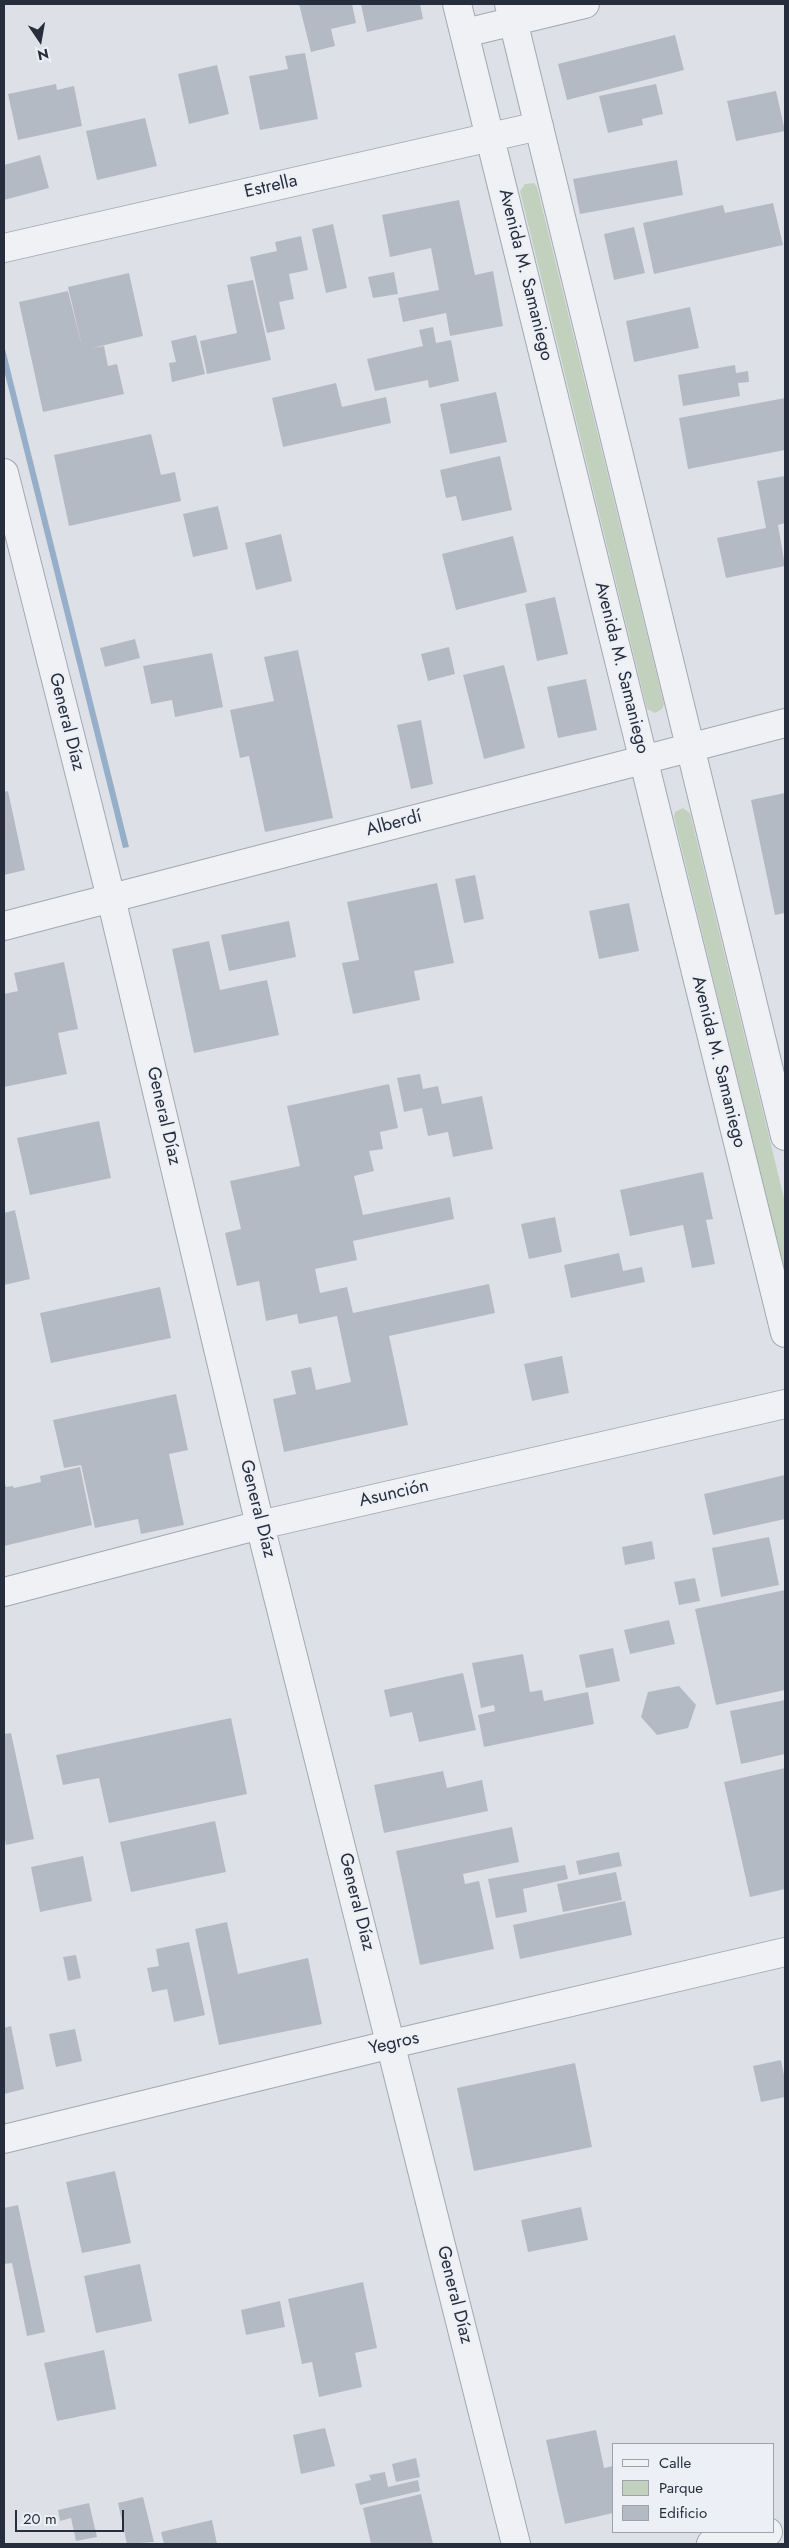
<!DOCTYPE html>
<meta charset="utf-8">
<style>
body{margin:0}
#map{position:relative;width:789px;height:2548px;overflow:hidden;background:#dde1e7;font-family:Jost,sans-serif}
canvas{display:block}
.frame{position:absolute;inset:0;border:5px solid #262e3d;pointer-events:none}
.legend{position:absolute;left:612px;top:2443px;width:162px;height:90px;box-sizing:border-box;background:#eceff5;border:1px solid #9da2ab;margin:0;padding:6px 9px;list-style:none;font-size:15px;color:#262e3d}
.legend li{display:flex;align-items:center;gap:10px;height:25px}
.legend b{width:25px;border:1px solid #9da2ab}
.north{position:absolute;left:15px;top:15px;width:50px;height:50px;-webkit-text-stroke:4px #eceff5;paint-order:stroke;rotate:168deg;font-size:14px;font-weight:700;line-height:20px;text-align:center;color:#262e3d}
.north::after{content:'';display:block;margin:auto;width:18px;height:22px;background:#262e3d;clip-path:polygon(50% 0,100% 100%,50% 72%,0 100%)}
.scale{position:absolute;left:15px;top:2510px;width:109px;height:22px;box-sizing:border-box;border:2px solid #262e3d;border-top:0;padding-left:6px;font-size:15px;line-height:18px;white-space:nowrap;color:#262e3d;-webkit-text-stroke:4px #eceff5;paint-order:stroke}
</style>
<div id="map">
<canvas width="789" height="2548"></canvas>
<div class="frame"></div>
<ul class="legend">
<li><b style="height:6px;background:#eff1f5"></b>Calle</li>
<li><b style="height:14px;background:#c2d1be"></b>Parque</li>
<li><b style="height:14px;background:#b4bac4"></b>Edificio</li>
</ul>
<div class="north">N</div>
<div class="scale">20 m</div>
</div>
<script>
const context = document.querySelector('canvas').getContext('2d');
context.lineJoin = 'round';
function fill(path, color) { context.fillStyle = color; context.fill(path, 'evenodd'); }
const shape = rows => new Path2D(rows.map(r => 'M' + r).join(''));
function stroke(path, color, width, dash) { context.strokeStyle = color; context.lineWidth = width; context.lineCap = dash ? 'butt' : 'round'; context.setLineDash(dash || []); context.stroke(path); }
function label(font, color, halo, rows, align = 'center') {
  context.font = font + ' Jost,sans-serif'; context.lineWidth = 4; context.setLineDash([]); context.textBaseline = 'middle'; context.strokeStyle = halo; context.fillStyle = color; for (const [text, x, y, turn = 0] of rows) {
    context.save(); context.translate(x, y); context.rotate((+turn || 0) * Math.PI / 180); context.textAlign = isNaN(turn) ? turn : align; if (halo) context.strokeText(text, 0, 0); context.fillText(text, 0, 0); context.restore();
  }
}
fill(shape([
 [534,183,537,187,664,704,662,709,655,713,647,709,520,191,525,184],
 [683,808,690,813,785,1202,785,1273,674,817,675,812]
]), '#c2d1be');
fill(shape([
 [4,345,129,847,123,848,4,370]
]), '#97aec8');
fill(shape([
 [299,4,352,4,356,23,331,29,335,46,311,52],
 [361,4,420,4,423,19,367,32],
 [675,35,684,70,567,100,558,64],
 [305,53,318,119,260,130,249,76,288,69,285,56],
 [217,65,229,114,189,124,178,74],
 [56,84,57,90,74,86,82,126,18,140,8,94],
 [656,84,663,114,642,119,643,125,608,133,599,96],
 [776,91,785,131,736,141,727,101],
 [145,118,157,166,97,180,86,131],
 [40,155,49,188,4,200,4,165],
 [677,160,683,195,580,214,573,179],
 [459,200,475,275,493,271,503,326,450,336,446,313,403,322,398,298,439,290,431,248,390,257,382,215],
 [773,203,783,245,654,274,643,223,723,205,725,213],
 [333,224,347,288,326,293,312,229],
 [634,227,645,273,614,280,604,234],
 [301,236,308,270,289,274,294,299,279,302,285,329,267,333,250,257,277,251,275,242],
 [394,272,398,294,373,298,368,277],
 [129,273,143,336,92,348,104,346,108,366,117,364,124,394,43,412,19,302,68,291,83,350,68,287],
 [253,280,271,360,207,374,200,341,237,333,227,285],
 [690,307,699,348,634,362,626,321],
 [433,327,436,343,451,340,459,381,429,388,428,380,375,391,367,359,423,346,419,330],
 [196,335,205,374,172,382,169,363,176,362,171,341],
 [735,365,736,373,748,371,749,382,738,383,740,396,683,406,678,375],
 [336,383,342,407,386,397,391,423,283,447,272,398],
 [496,392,507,442,450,454,440,404],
 [785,398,785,450,688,469,679,418],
 [151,434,161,475,175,472,181,501,69,526,54,455],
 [500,456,512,510,462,521,456,496,446,498,440,470],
 [785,476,785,523,778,525,785,566,726,578,717,538,766,528,757,481],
 [218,506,228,549,193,557,183,514],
 [281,534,292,581,256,590,245,543],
 [513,536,527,592,456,610,442,554],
 [555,597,568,654,537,661,525,604],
 [135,639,140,658,105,667,100,648],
 [449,647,455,674,428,681,421,654],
 [298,650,333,818,265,832,249,756,240,758,230,710,274,701,264,657],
 [212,653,223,707,175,717,172,700,151,704,143,666],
 [504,665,525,748,484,759,463,675],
 [586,679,597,730,558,738,547,687],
 [421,720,433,784,411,789,397,725],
 [8,791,25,870,4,875,4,792],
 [785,793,785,913,775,915,751,800],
 [475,875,484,919,464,923,455,879],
 [437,883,454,963,414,971,420,1000,353,1014,342,963,359,960,347,902],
 [629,903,639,951,599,959,589,911],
 [289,921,296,957,229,971,221,935],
 [209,941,220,990,267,980,279,1035,194,1053,172,949],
 [64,962,78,1029,58,1033,67,1074,4,1087,4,994,18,991,14,973],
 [420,1074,423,1089,438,1086,442,1104,482,1096,493,1149,453,1157,448,1132,428,1136,422,1108,404,1112,397,1078],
 [389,1084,398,1128,380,1132,383,1149,369,1151,374,1171,354,1176,363,1215,450,1197,454,1219,353,1241,357,1260,315,1269,320,1293,347,1287,353,1313,489,1284,495,1313,389,1336,408,1425,284,1452,273,1399,296,1394,291,1371,311,1367,316,1390,351,1382,337,1316,299,1324,297,1314,266,1321,259,1281,237,1286,225,1233,241,1229,230,1181,300,1166,287,1106],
 [99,1121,111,1178,30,1195,17,1138],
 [703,1172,713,1219,706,1220,715,1264,692,1268,683,1225,630,1236,620,1190],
 [15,1210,30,1279,4,1285,4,1213],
 [555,1217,562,1252,529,1259,521,1224],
 [619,1253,623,1271,642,1267,645,1282,571,1298,564,1265],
 [160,1287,171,1338,51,1363,40,1313],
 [562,1356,569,1393,532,1401,524,1364],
 [176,1394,188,1450,169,1454,184,1525,141,1534,138,1519,95,1528,81,1465,64,1468,53,1420],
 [80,1467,92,1525,4,1546,4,1480,6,1487,13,1486,14,1488,41,1482,40,1476],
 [785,1475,785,1519,713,1535,704,1494],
 [769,1537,779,1585,721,1597,712,1548],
 [652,1541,655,1559,625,1565,622,1547],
 [695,1578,700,1601,679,1605,674,1582],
 [785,1590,785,1690,716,1705,695,1609],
 [669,1620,675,1644,630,1654,624,1630],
 [613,1648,620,1681,586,1688,579,1655],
 [523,1654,530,1692,542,1690,544,1701,588,1692,594,1724,484,1747,478,1715,495,1711,494,1705,481,1708,472,1663],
 [463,1673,476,1730,419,1742,412,1712,390,1717,384,1690],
 [679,1686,696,1705,688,1728,657,1735,641,1717,648,1692],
 [785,1700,785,1754,741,1764,730,1711],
 [231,1718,247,1794,109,1823,99,1778,63,1785,56,1755],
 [11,1733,34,1839,6,1845,4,1833,4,1734],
 [785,1768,785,1889,750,1897,724,1782],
 [443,1771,447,1788,482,1780,488,1811,384,1833,374,1785],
 [215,1821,226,1872,131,1892,120,1842],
 [512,1827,519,1862,463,1874,465,1884,479,1881,494,1949,420,1965,396,1851],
 [619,1852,622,1866,579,1875,576,1861],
 [83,1856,92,1901,40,1912,31,1867],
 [565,1865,568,1879,523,1889,527,1912,496,1918,488,1879],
 [616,1872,622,1900,563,1912,557,1884],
 [625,1901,632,1935,520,1959,513,1925],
 [227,1922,238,1974,308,1958,322,2024,219,2045,195,1929],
 [189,1942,205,2015,174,2022,167,1989,152,1992,147,1968,159,1966,156,1949],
 [76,1955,81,1978,68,1981,63,1957],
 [11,2026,24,2089,4,2094,4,2028],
 [75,2029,82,2061,56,2067,49,2034],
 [781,2060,785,2080,785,2097,761,2102,753,2066],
 [575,2063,592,2147,474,2171,457,2088],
 [115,2171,131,2243,82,2253,66,2182],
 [18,2205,45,2332,27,2336,12,2263,4,2264,4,2208],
 [581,2207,588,2240,528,2252,521,2220],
 [140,2264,152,2321,96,2333,84,2276],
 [363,2282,377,2348,355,2353,362,2387,319,2397,312,2362,302,2364,288,2299],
 [280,2301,285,2327,246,2335,241,2310],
 [104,2350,116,2409,57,2421,44,2363],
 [325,2428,335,2466,301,2474,293,2435],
 [596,2430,604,2468,613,2466,613,2513,565,2524,546,2440],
 [416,2458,420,2477,396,2482,392,2464],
 [385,2472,388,2487,418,2480,420,2491,360,2505,355,2484,371,2480,369,2475],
 [421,2494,433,2544,371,2544,363,2508],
 [143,2497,154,2542,127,2544,118,2503],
 [89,2503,97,2537,76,2541,71,2518,60,2521,58,2510],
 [212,2520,217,2544,164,2544,161,2532]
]), '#b4bac4');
const minor = shape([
 [457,4,785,1333],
 [509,4,785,1136],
 [465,33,585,4],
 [4,248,539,126],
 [4,473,111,898,260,1525,516,2544],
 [4,926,785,723],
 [4,1592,260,1525,785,1404],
 [4,2139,392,2044,785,1952],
 [711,2544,768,2532]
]);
stroke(minor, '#a2a8b1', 30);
stroke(minor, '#eff1f5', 28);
label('18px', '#262e3d', '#eceff5', [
 ["Estrella",271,187,-13],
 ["Avenida M. Samaniego",525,275,76],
 ["Avenida M. Samaniego",621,668,76],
 ["General Díaz",66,722,76],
 ["Alberdí",394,824,-15],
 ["Avenida M. Samaniego",718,1062,76],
 ["General Díaz",163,1116,77],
 ["Asunción",394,1494,-13],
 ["General Díaz",257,1509,76],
 ["General Díaz",356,1902,76],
 ["Yegros",394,2044,-13],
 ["General Díaz",454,2295,76]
]);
</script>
